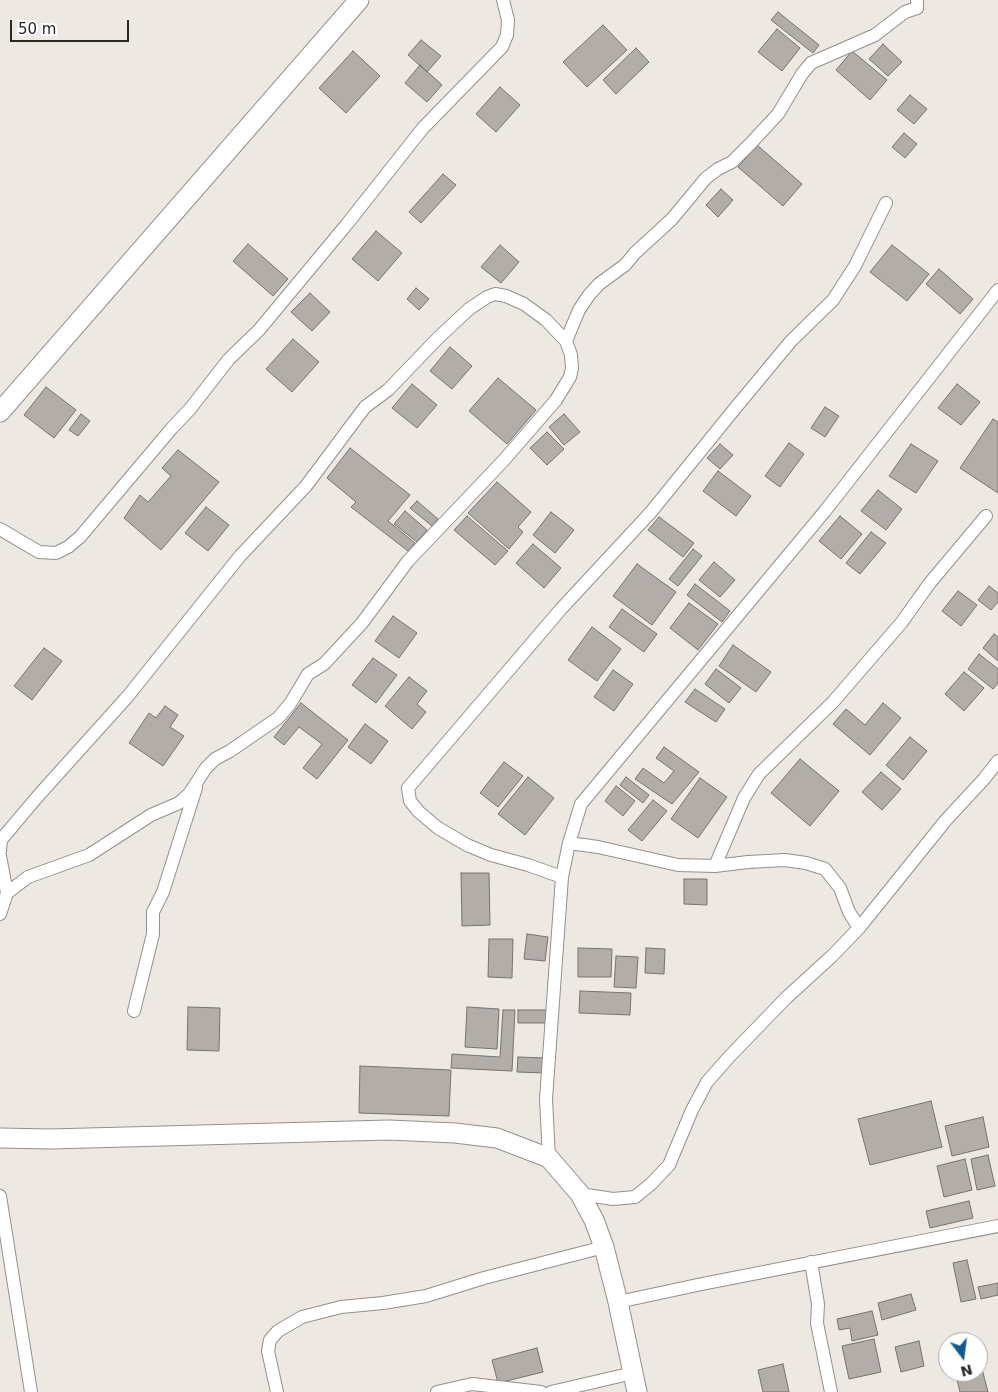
<!DOCTYPE html>
<style>
body{margin:0}
#map{position:relative;width:998px;height:1392px;overflow:hidden;background:#eee8e3;font-family:"DejaVu Sans",sans-serif}
canvas{display:block}
.north{position:absolute;left:938px;top:1332px;width:50px;height:50px;box-sizing:border-box;background:#fff;border:1px solid #aaa9a8;border-radius:50%;rotate:165deg;font-size:14px;font-weight:700;line-height:20px;text-align:center;color:#2a2726}
.north::after{content:'';display:block;margin:auto;width:18px;height:22px;background:#135b8f;clip-path:polygon(50% 0,100% 100%,50% 72%,0 100%)}
.scale{position:absolute;left:10px;top:20px;width:119px;height:22px;box-sizing:border-box;border:2px solid #2a2726;border-top:0;padding-left:6px;font-size:15px;line-height:18px;white-space:nowrap;color:#2a2726;-webkit-text-stroke:4px #fff;paint-order:stroke}
</style>
<div id="map">
<canvas width="998" height="1392"></canvas>
<div class="north">N</div>
<div class="scale">50 m</div>
</div>
<script>
const context = document.querySelector('canvas').getContext('2d');
context.lineJoin = 'round';
function fill(path, color) { context.fillStyle = color; context.fill(path, 'evenodd'); }
const shape = rows => new Path2D(rows.map(r => 'M' + r).join(''));
function stroke(path, color, width, dash) { context.strokeStyle = color; context.lineWidth = width; context.lineCap = dash ? 'butt' : 'round'; context.setLineDash(dash || []); context.stroke(path); }
const building = shape([
 [778,12,819,45,813,53,771,20,778,12],
 [603,25,627,50,587,87,563,62,603,25],
 [777,29,800,48,782,71,758,52,777,29],
 [421,40,441,56,427,72,408,55,421,40],
 [883,44,902,62,888,76,869,59,883,44],
 [636,48,649,62,616,94,603,80,636,48],
 [353,51,380,76,346,113,319,88,353,51],
 [852,51,887,80,870,100,836,70,852,51],
 [420,65,442,85,427,102,405,83,420,65],
 [500,87,520,105,496,132,476,114,500,87],
 [910,95,927,109,914,124,897,110,910,95],
 [904,133,917,144,905,158,892,147,904,133],
 [757,145,802,184,783,206,738,167,757,145],
 [443,174,456,185,421,223,409,212,443,174],
 [721,189,733,200,718,217,706,205,721,189],
 [376,231,402,253,378,281,352,259,376,231],
 [248,244,288,279,273,296,233,261,248,244],
 [500,245,519,262,501,283,481,267,500,245],
 [892,245,929,274,907,301,870,272,892,245],
 [939,269,973,299,960,314,926,284,939,269],
 [416,288,429,299,419,310,407,299,416,288],
 [310,293,330,312,312,331,291,312,310,293],
 [293,339,319,362,292,392,266,369,293,339],
 [450,347,472,366,452,389,430,371,450,347],
 [498,378,536,410,507,444,469,411,498,378],
 [412,384,437,405,417,428,392,408,412,384],
 [957,384,980,402,961,425,938,408,957,384],
 [46,387,76,410,54,438,24,415,46,387],
 [825,407,839,416,825,437,811,428,825,407],
 [81,414,90,421,78,436,69,430,81,414],
 [564,414,580,432,564,445,549,427,564,414],
 [993,419,998,422,998,493,960,468,993,419],
 [547,432,564,449,547,465,530,448,547,432],
 [789,443,804,454,780,487,765,476,789,443],
 [720,444,733,455,720,469,707,458,720,444],
 [911,444,938,461,916,493,889,476,911,444],
 [350,448,410,495,388,521,415,543,408,551,351,507,356,502,327,478,350,448],
 [178,450,219,482,161,550,124,518,140,495,148,502,171,476,162,468,178,450],
 [718,471,751,496,736,516,703,491,718,471],
 [497,482,531,512,518,527,523,532,509,549,468,513,497,482],
 [878,490,902,509,886,530,861,511,878,490],
 [417,501,438,519,432,526,410,508,417,501],
 [206,507,229,525,208,551,185,533,206,507],
 [405,511,427,530,417,542,394,524,405,511],
 [551,512,574,530,555,553,533,535,551,512],
 [467,516,508,551,495,565,454,530,467,516],
 [840,516,862,534,841,559,819,541,840,516],
 [659,517,694,543,683,557,648,530,659,517],
 [871,532,886,543,860,574,846,563,871,532],
 [533,544,561,568,544,588,516,563,533,544],
 [693,549,702,556,678,586,669,579,693,549],
 [714,562,735,580,720,597,699,580,714,562],
 [637,564,676,592,652,625,613,596,637,564],
 [695,584,730,611,722,622,687,595,695,584],
 [989,586,998,593,998,602,991,610,978,600,989,586],
 [958,591,977,605,961,626,942,611,958,591],
 [689,603,718,624,698,650,670,628,689,603],
 [622,609,657,634,644,652,609,627,622,609],
 [393,616,417,633,399,658,375,641,393,616],
 [592,627,621,649,597,681,568,660,592,627],
 [994,634,998,637,998,661,983,648,994,634],
 [733,645,771,672,756,692,719,666,733,645],
 [44,648,62,661,32,700,14,686,44,648],
 [979,654,998,669,998,683,993,689,968,669,979,654],
 [373,658,397,675,376,703,352,685,373,658],
 [716,669,741,688,729,703,705,684,716,669],
 [613,670,633,684,614,711,594,697,613,670],
 [964,672,984,688,964,711,945,694,964,672],
 [409,677,427,691,417,704,426,712,412,729,385,706,409,677],
 [695,689,725,709,716,722,685,702,695,689],
 [301,703,348,740,317,779,303,768,322,744,299,727,284,745,274,737,301,703],
 [883,703,901,718,870,755,833,724,846,709,865,725,883,703],
 [165,706,178,715,170,727,184,736,163,766,129,743,149,713,156,718,165,706],
 [365,724,388,741,371,764,348,747,365,724],
 [910,737,927,751,903,780,886,765,910,737],
 [664,747,699,772,672,804,635,779,643,768,664,783,674,771,656,758,664,747],
 [800,759,839,791,810,826,771,793,800,759],
 [504,762,523,776,498,807,480,793,504,762],
 [881,772,901,789,882,810,862,792,881,772],
 [528,777,554,798,525,835,498,814,528,777],
 [626,777,649,795,643,803,620,785,626,777],
 [700,778,727,797,698,838,671,819,700,778],
 [616,786,635,801,623,816,605,801,616,786],
 [653,800,667,811,642,841,628,830,653,800],
 [461,873,489,873,490,925,462,926,461,873],
 [684,879,707,879,707,905,684,904,684,879],
 [527,934,548,937,545,961,524,959,527,934],
 [489,939,513,939,512,978,488,977,489,939],
 [578,948,612,949,611,977,578,977,578,948],
 [646,948,665,949,664,974,645,973,646,948],
 [616,956,638,957,636,988,614,987,616,956],
 [580,991,631,993,630,1015,579,1013,580,991],
 [188,1007,220,1008,219,1051,187,1050,188,1007],
 [467,1007,499,1009,497,1049,465,1047,467,1007],
 [503,1010,515,1010,512,1071,451,1068,452,1054,500,1057,503,1010],
 [518,1010,547,1010,547,1023,518,1023,518,1010],
 [518,1057,545,1058,545,1073,517,1072,518,1057],
 [360,1066,451,1070,449,1116,359,1113,360,1066],
 [931,1101,942,1147,870,1165,858,1119,931,1101],
 [983,1117,989,1147,952,1156,945,1126,983,1117],
 [988,1155,995,1186,977,1190,971,1159,988,1155],
 [965,1159,972,1190,944,1197,937,1166,965,1159],
 [969,1201,973,1218,930,1228,926,1211,969,1201],
 [967,1260,976,1299,961,1302,953,1263,967,1260],
 [998,1283,998,1295,981,1299,978,1287,998,1283],
 [911,1294,916,1310,882,1320,878,1303,911,1294],
 [872,1311,878,1335,852,1341,850,1328,839,1330,837,1319,872,1311],
 [874,1339,881,1372,849,1379,842,1346,874,1339],
 [919,1341,924,1366,901,1372,895,1347,919,1341],
 [537,1348,543,1372,498,1383,492,1360,537,1348],
 [783,1364,789,1392,763,1392,758,1370,783,1364],
 [981,1365,988,1392,960,1392,955,1372,978,1372,978,1366,981,1365]
]);
fill(building, '#b3ada9');
stroke(building, '#77726e', 1);
const street = shape([
 [0,529,39,552,56,553,68,547,80,537,172,428,190,409,229,359,259,330,347,224,423,128,502,47,507,35,508,20,503,0],
 [569,843,598,847,678,865,715,866,748,862,785,860,806,863,825,869,840,888,849,912,859,928],
 [0,851,1,840,38,796,128,696,240,556,306,486,365,407,388,390,438,338,469,309,487,297,495,294,506,296,524,304,546,320,566,341],
 [0,856,7,893],
 [715,866,744,798,759,774,833,702,902,622,929,584,986,516],
 [562,877,528,865,491,855,467,845,438,828,419,812,410,801,408,788,561,609,651,512,737,406,791,341,833,300,855,266,886,203],
 [0,914,7,893,28,877,89,855,151,815,179,803,189,794,206,768,215,759,230,751,278,718,290,704,308,674,324,664,362,623,408,561,504,460,556,400,570,377,572,368,571,355,566,341,579,310,589,295,599,284,625,265,635,253,672,219,706,178,718,169,732,162,751,143,778,114,802,74,811,63,875,35,905,12,917,8,917,0],
 [134,1011,153,934,153,912,163,892,196,788],
 [549,1158,546,1099,562,877,569,843,581,804,825,511,998,290],
 [580,1194,613,1199,635,1197,651,1184,669,1165,692,1110,707,1082,729,1057,786,998,832,956,859,928,946,820,984,779,998,761],
 [0,1196,31,1392],
 [811,1262,818,1304,817,1323,831,1392],
 [618,1302,702,1284,998,1226],
 [277,1392,268,1351,270,1340,278,1331,302,1317,341,1307,383,1303,426,1296,484,1278,604,1247],
 [437,1392,472,1384,541,1392],
 [551,1392,633,1373]
]);
const secondary = shape([
 [0,412,359,0],
 [0,1138,50,1139,389,1130,455,1133,497,1138,549,1158,580,1194,594,1220,604,1247,618,1302,637,1392]
]);
stroke(street, '#958f8b', 14);
stroke(secondary, '#958f8b', 21);
stroke(street, '#fff', 12);
stroke(secondary, '#fff', 19);
</script>
